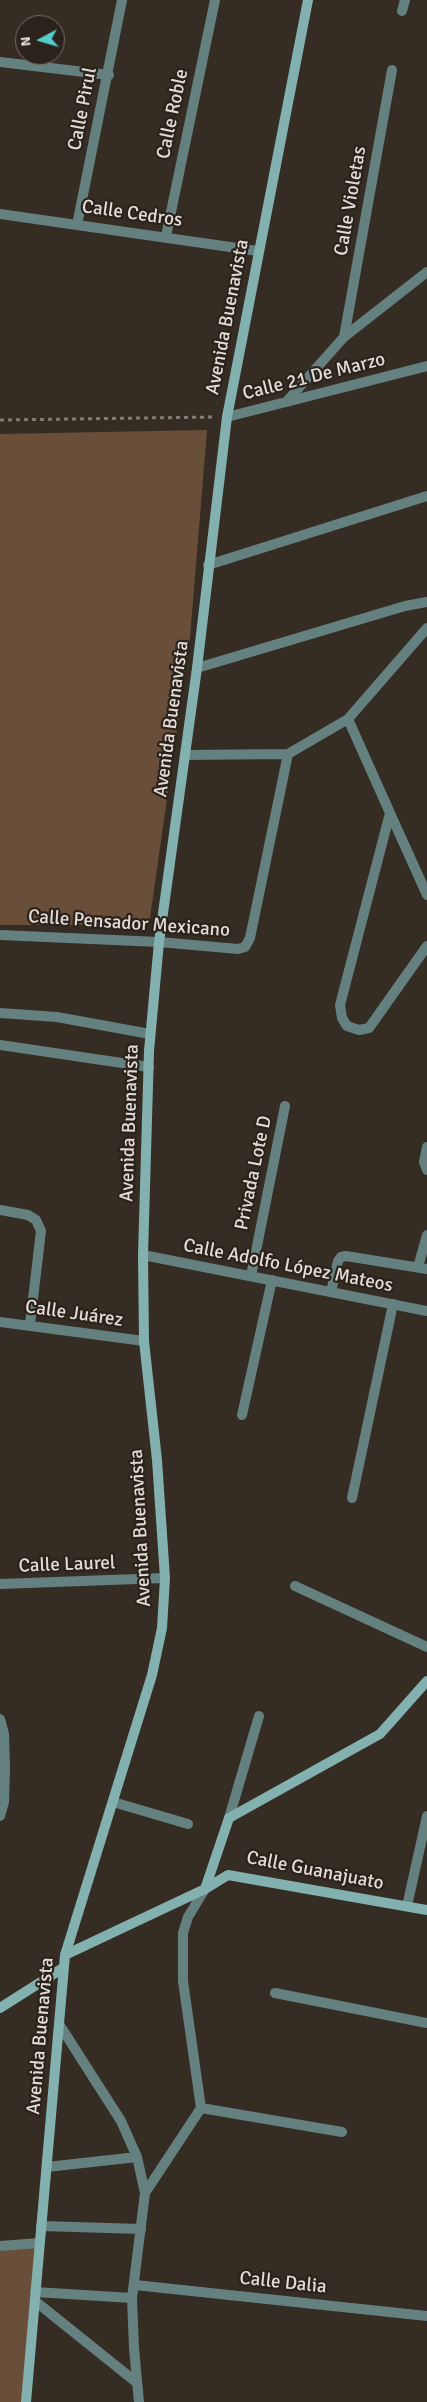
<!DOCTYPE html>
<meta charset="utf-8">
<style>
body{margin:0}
#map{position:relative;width:427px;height:2402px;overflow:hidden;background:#352c24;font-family:Signika,sans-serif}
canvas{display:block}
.north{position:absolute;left:15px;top:15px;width:50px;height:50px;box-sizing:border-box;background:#2b221b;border:1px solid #746c66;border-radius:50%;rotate:264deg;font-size:14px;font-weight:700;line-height:20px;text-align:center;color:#e2dcd7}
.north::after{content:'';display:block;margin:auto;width:18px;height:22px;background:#53cdcb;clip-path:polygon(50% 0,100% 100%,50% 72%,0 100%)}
</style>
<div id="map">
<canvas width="427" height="2402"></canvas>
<div class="north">N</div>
</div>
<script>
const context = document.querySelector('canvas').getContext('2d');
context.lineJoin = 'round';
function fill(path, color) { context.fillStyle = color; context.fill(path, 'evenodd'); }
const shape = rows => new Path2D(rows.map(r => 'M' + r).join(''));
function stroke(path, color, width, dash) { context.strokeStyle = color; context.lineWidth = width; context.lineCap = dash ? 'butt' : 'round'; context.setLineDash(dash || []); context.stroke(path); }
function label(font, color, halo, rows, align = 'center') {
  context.font = font + ' Signika,sans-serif'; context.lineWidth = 4.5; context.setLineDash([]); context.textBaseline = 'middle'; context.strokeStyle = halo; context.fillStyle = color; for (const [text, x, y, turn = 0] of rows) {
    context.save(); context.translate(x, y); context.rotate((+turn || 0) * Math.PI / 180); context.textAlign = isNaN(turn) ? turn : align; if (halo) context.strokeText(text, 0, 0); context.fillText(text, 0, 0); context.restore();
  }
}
fill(shape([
 [207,430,190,638,149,925,0,925,0,434],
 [38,2244,25,2402,0,2402,0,2249]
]), '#694e39');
stroke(shape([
 [0,420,214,417]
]), '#837c75', 3, [4, 4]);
stroke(shape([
 [402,11,405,0],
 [0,62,109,75],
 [0,214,258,251],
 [77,225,122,0],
 [166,236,215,0],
 [344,337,392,70],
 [287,401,344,337,427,272],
 [227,417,427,366],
 [208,565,427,496],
 [197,668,405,606,427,602],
 [348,719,390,813,340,1005,342,1018,347,1026,359,1030,369,1028,427,946],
 [185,755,288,754,348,719,427,628],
 [390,813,427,895],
 [0,935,159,942,238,949,245,947,250,938,288,754],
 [0,1013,57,1017,150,1034],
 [0,1045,149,1067],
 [427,1147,424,1162,427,1170],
 [0,1210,28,1215,36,1220,41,1231,30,1324],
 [143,1255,427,1311],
 [418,1267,427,1235],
 [251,1276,285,1106],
 [331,1292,338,1261,341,1257,346,1256,427,1269],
 [0,1322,144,1341],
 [242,1415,272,1280],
 [352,1498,393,1304],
 [0,1584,165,1578],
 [295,1586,427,1647],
 [0,1719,4,1734,5,1768,4,1802,0,1816],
 [113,1802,188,1824],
 [229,1818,259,1716],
 [407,1906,427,1816],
 [275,1993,427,2023],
 [59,2024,121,2121,137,2157,145,2193,132,2298,134,2348,139,2402],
 [201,2108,342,2132],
 [47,2167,137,2157],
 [145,2193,201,2108,183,1981,183,1933,188,1917,205,1889],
 [41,2226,141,2229],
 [0,2246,39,2243],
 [135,2285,427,2316],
 [35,2292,132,2298],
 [35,2301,136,2382]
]), '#648180', 10);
stroke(shape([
 [205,1889,229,1818,380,1734,427,1681],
 [65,1955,205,1889,228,1875,427,1910],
 [0,2008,63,1968],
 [26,2402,65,1955,152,1675,162,1628,165,1578,157,1460,144,1341,143,1255,149,1051,159,942,197,668,227,417,308,0]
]), '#82b1af', 10);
label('19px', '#e2dcd7', '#2b221b', [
 ["Calle Pirul",83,109,-79],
 ["Calle Roble",173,114,-78],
 ["Calle Violetas",351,201,-80],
 ["Calle Cedros",132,214,8],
 ["Avenida Buenavista",228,317,-79],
 ["Calle 21 De Marzo",314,377,-14],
 ["Avenida Buenavista",172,719,-82],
 ["Calle Pensador Mexicano",129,924,4],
 ["Avenida Buenavista",130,1123,-88],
 ["Privada Lote D",254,1173,-78],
 ["Calle Adolfo López Mateos",288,1266,11],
 ["Calle Juárez",74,1314,8],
 ["Avenida Buenavista",141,1528,-93],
 ["Calle Laurel",67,1565,-2],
 ["Calle Guanajuato",315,1871,11],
 ["Avenida Buenavista",41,2036,-85],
 ["Calle Dalia",283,2283,6]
]);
</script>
